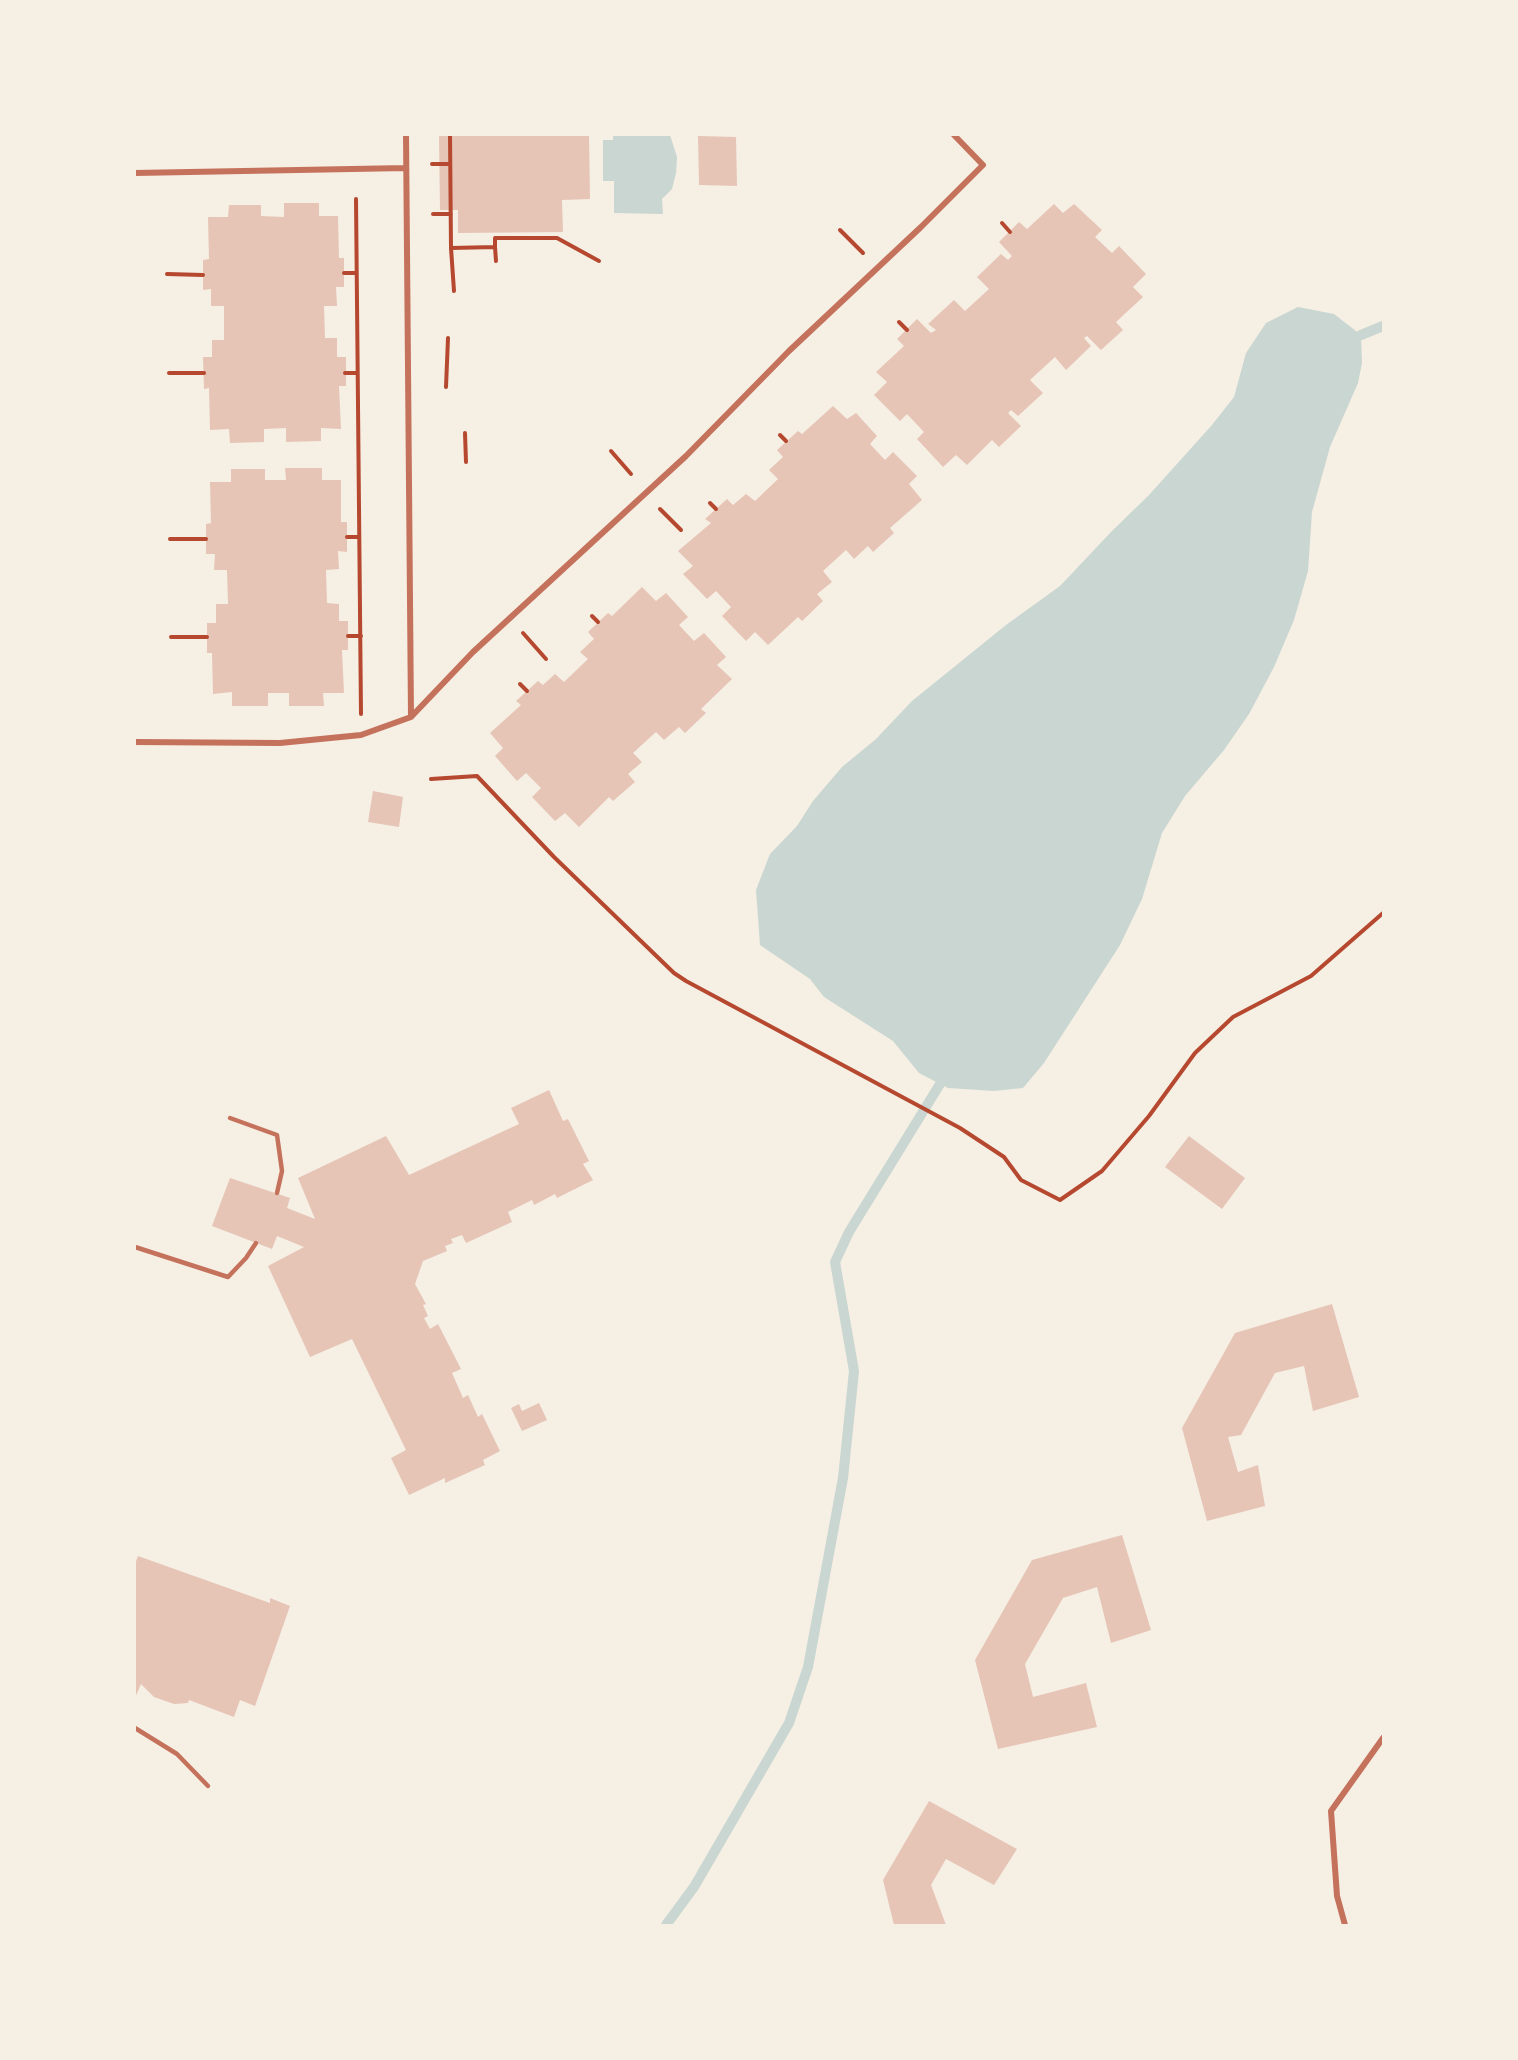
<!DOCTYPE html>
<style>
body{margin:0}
#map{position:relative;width:1518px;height:2060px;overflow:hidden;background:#f6efe4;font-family:Bitter,serif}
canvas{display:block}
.frame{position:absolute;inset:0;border:136px solid #f6efe4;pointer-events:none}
</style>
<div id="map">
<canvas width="1518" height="2060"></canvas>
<div class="frame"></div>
</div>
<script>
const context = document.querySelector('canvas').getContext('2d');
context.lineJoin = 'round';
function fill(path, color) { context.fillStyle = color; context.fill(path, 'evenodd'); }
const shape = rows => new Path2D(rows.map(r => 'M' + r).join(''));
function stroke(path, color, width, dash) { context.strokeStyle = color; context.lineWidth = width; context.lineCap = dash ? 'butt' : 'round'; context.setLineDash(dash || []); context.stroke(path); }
fill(shape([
 [613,135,670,135,677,157,676,173,672,189,662,199,663,214,614,213,614,181,603,181,603,140,613,140],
 [1298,307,1334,314,1361,335,1362,363,1358,383,1330,447,1312,512,1308,571,1294,620,1274,667,1249,714,1224,750,1185,796,1162,833,1142,899,1120,945,1044,1063,1023,1088,994,1091,948,1088,919,1073,893,1041,824,997,810,979,760,945,756,890,770,854,797,826,813,801,842,767,876,739,912,701,1006,625,1060,586,1112,531,1149,495,1212,425,1234,397,1246,353,1266,323]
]), '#c9d6d2');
stroke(shape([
 [1361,335,1383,326],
 [666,1925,694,1887,789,1723,808,1667,843,1478,854,1371,835,1262,849,1232,940,1084]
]), '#c9d6d2', 10);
fill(shape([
 [439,135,589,135,590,199,562,200,563,232,458,233,458,210,440,210],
 [698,136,736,137,737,186,699,185],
 [284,203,319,203,319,216,338,216,339,258,344,258,344,287,336,287,337,306,324,306,325,338,337,338,337,357,346,357,346,386,339,386,341,429,321,428,321,441,286,442,286,428,264,429,264,442,230,443,229,429,210,430,209,388,204,389,203,357,212,357,212,340,224,340,224,306,211,306,211,289,203,290,203,260,209,259,208,217,228,217,229,205,261,205,261,216,284,217],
 [1054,204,1063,213,1074,204,1102,230,1095,237,1112,253,1119,246,1146,274,1133,287,1143,297,1116,322,1123,330,1101,350,1087,336,1084,338,1091,346,1066,370,1055,357,1030,380,1043,393,1018,416,1011,410,1008,413,1021,426,999,447,992,440,967,465,956,455,943,467,917,439,924,432,907,414,900,421,874,395,887,382,876,372,904,346,897,339,917,319,931,333,936,330,928,324,954,300,965,311,989,289,977,277,1001,254,1008,260,1012,256,999,242,1019,222,1027,229],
 [833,406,847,419,856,413,877,436,870,444,885,460,893,452,917,476,909,484,922,500,890,528,894,533,873,552,868,546,854,559,846,550,823,571,832,582,817,594,823,601,802,621,798,617,768,645,755,632,746,641,722,616,731,607,716,591,707,599,683,574,693,566,678,551,711,523,705,519,727,499,733,505,746,494,755,501,778,479,769,470,783,457,777,450,798,431,802,434],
 [285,468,322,468,322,480,341,480,341,522,347,522,347,552,338,551,339,569,326,570,327,603,339,604,339,621,348,621,348,650,342,650,344,693,323,693,324,706,289,706,289,693,268,693,268,706,232,706,232,692,213,694,212,653,207,653,207,623,216,623,216,604,228,604,227,570,214,570,215,554,206,554,206,524,211,523,210,482,231,482,231,469,265,469,265,480,286,480],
 [642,587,656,601,666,593,688,617,679,625,694,641,704,633,726,657,717,665,732,679,701,709,706,713,685,733,679,727,664,740,656,732,633,753,642,762,628,774,635,782,613,801,609,797,579,827,565,813,555,821,532,797,541,788,526,773,517,781,495,756,503,748,490,733,521,705,516,701,538,681,543,685,555,674,564,682,588,659,580,652,594,639,588,632,608,613,612,616],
 [373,791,403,797,399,827,368,822],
 [549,1090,563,1121,568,1119,589,1161,583,1164,593,1180,557,1198,555,1194,534,1205,532,1200,508,1212,512,1222,466,1243,462,1235,451,1239,453,1243,445,1246,447,1251,423,1261,415,1284,426,1304,423,1305,428,1316,424,1318,430,1329,438,1324,461,1369,452,1373,463,1398,468,1395,478,1417,482,1414,500,1451,483,1460,485,1465,445,1483,445,1478,409,1495,391,1458,406,1450,352,1339,310,1357,268,1266,304,1247,277,1236,272,1249,212,1226,230,1178,290,1198,287,1208,315,1219,298,1178,386,1136,409,1175,519,1124,511,1108],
 [1189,1136,1245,1178,1222,1209,1165,1167],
 [1332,1304,1359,1397,1313,1411,1304,1366,1275,1373,1241,1435,1228,1437,1238,1472,1258,1465,1265,1506,1207,1521,1182,1428,1235,1333],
 [539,1403,547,1420,522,1431,511,1408,519,1404,522,1411],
 [1122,1535,1151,1630,1111,1643,1097,1587,1063,1598,1025,1664,1033,1697,1086,1683,1097,1727,998,1749,975,1660,1032,1560],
 [138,1556,270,1603,270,1598,290,1606,255,1706,240,1700,234,1717,189,1700,188,1703,174,1704,154,1697,141,1684,135,1698,135,1564],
 [929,1801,1017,1849,994,1885,946,1859,931,1885,946,1925,894,1925,883,1880]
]), '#e6c5b7');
stroke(shape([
 [450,135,451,248,454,291],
 [432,164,450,164],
 [356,199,361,714],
 [433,214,451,214],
 [1002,223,1010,232],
 [840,230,863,253],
 [495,247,495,238,557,238,599,261],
 [451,248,495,247,496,261],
 [344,273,356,273],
 [167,274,203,275],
 [899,322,907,330],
 [169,373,204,373],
 [345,373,357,373],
 [446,387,448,338],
 [465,433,466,462],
 [780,435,786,441],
 [611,451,631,474],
 [710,503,716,509],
 [660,509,681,530],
 [347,537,359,537],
 [170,539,206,539],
 [592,616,598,622],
 [523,633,546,659],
 [348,636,361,636],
 [171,637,207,637],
 [520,684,527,691],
 [431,779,477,776,554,857,674,973,686,981,960,1128,1004,1157,1021,1180,1060,1200,1102,1171,1149,1116,1195,1053,1233,1017,1311,976,1383,913]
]), '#b5482f', 4);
stroke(shape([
 [230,1118,277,1135,282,1171,277,1193],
 [135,1247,228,1277,246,1258,256,1243],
 [135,1728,177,1754,208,1786]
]), '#c5725c', 4.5);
stroke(shape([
 [406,135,411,717,473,652,686,456,789,351,921,227,983,165,954,135],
 [135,173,406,168],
 [135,742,280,743,361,735,411,717],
 [1345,1925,1337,1896,1331,1811,1383,1738]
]), '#c5725c', 6);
</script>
